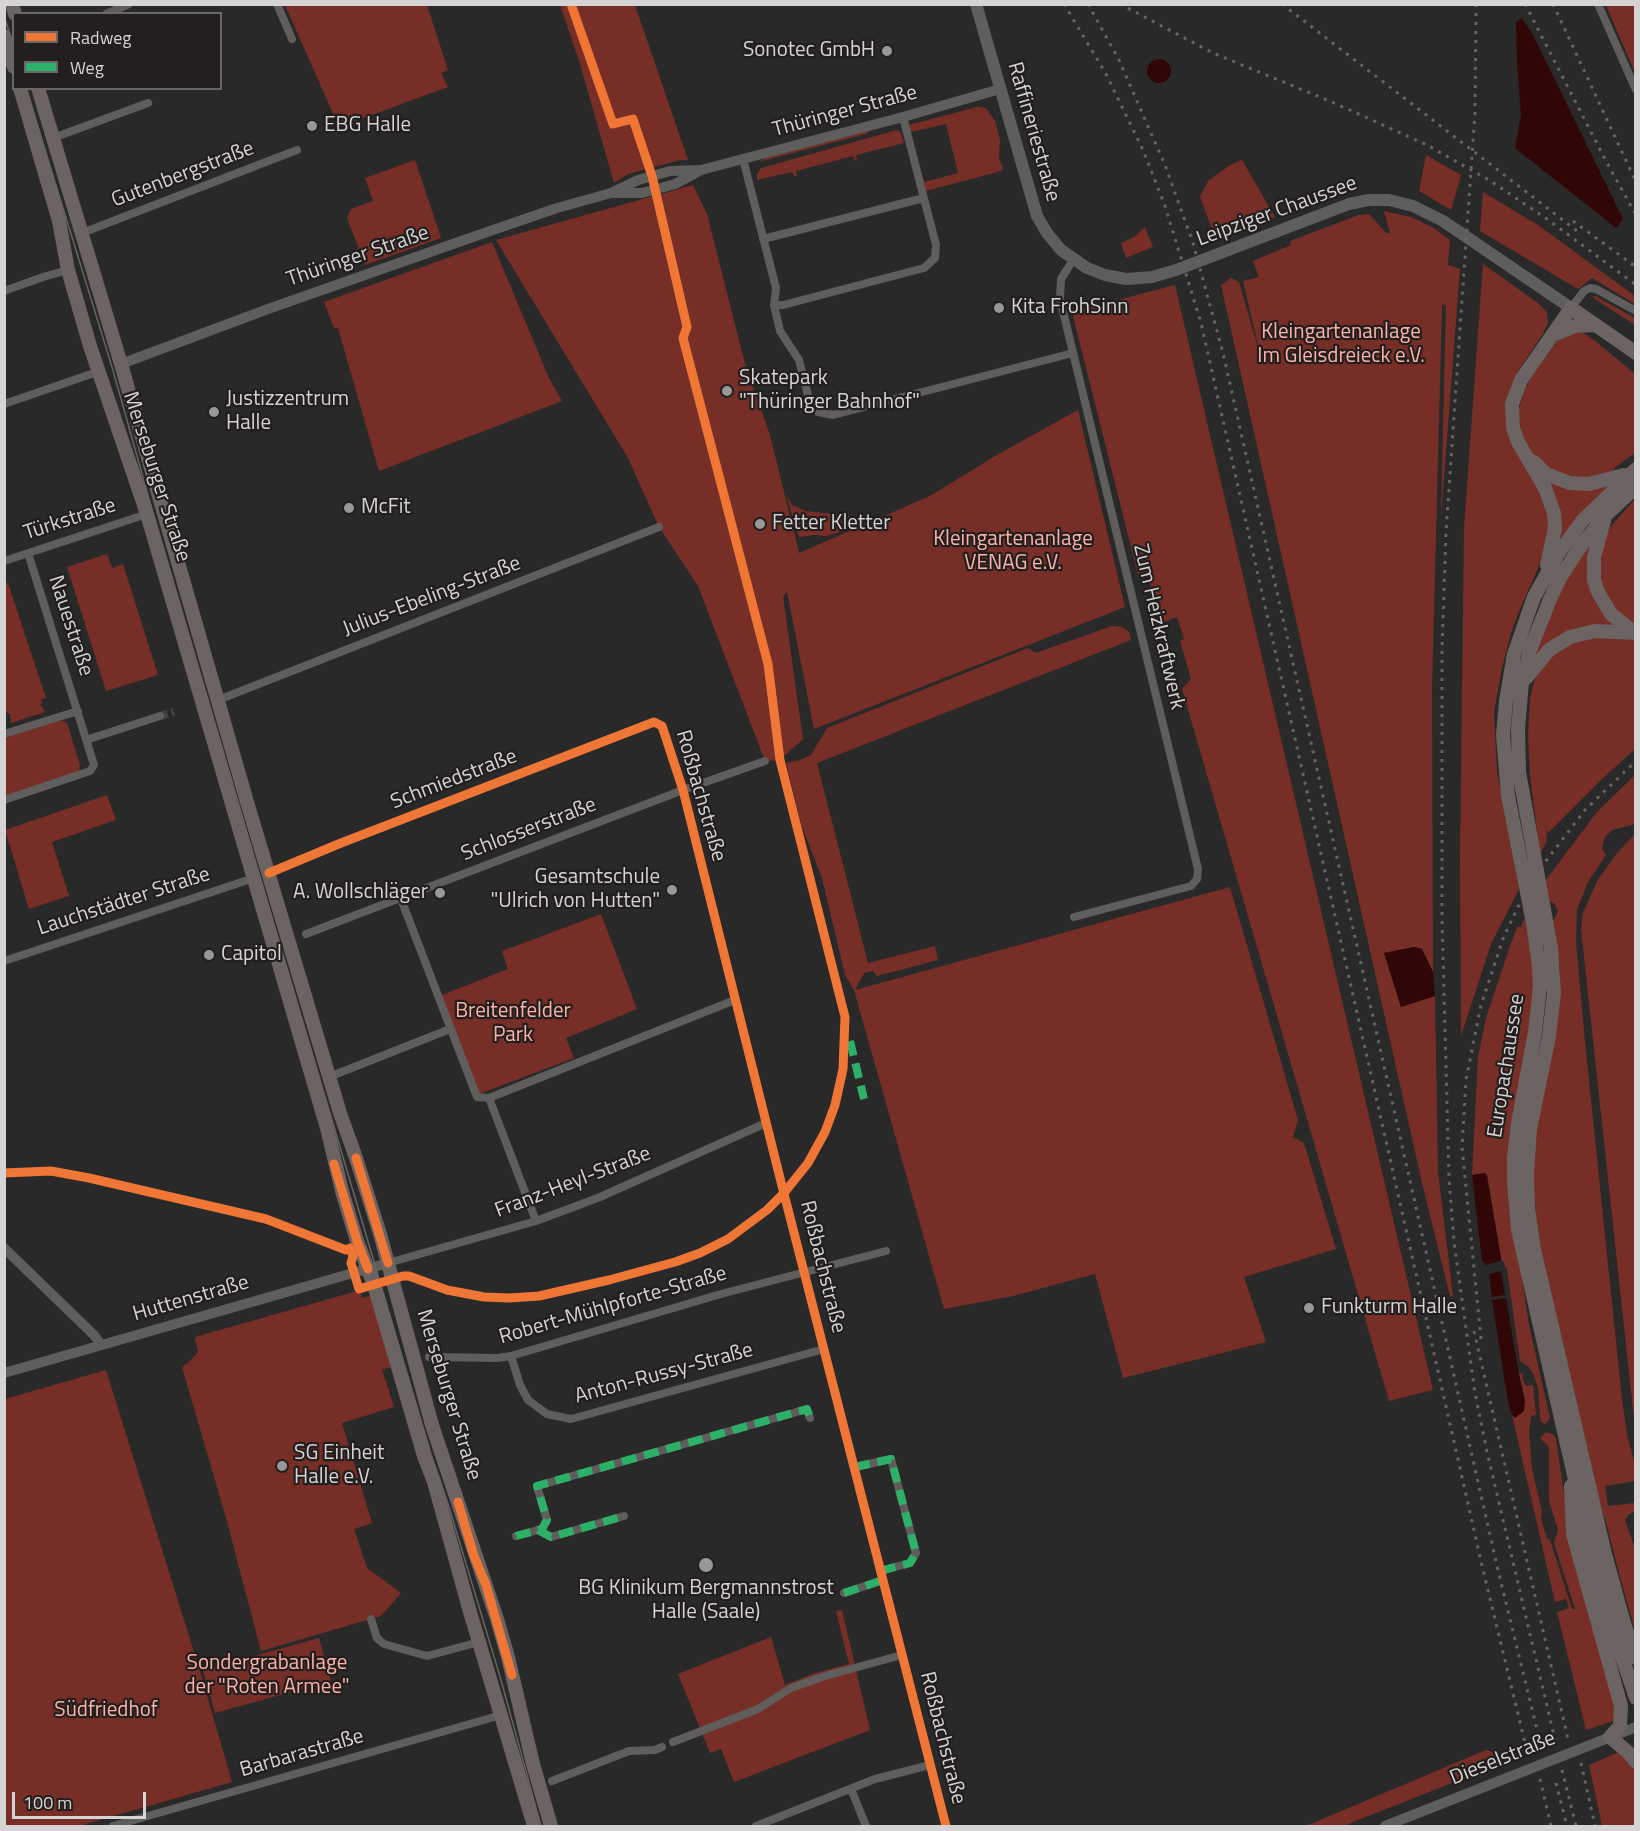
<!DOCTYPE html>
<meta charset="utf-8">
<style>
body{margin:0}
#map{position:relative;width:1640px;height:1831px;overflow:hidden;background:#2a2929;font-family:"Titillium Web",sans-serif}
canvas{display:block}
.frame{position:absolute;inset:0;border:6px solid #d5d3d3;pointer-events:none}
.legend{position:absolute;left:12px;top:12px;width:210px;height:78px;box-sizing:border-box;background:#221f1e;border:2px solid #6a6766;margin:0;padding:8px 10px;list-style:none;font-size:18px;color:#d5d3d3}
.legend li{display:flex;align-items:center;gap:12px;height:30px}
.legend b{width:30px;border:2px solid #6a6766}
.scale{position:absolute;left:12px;top:1792px;width:134px;height:27px;box-sizing:border-box;border:3px solid #d5d3d3;border-top:0;padding-left:8px;font-size:18px;line-height:21px;white-space:nowrap;color:#d5d3d3;-webkit-text-stroke:4px #221f1e;paint-order:stroke}
</style>
<div id="map">
<canvas width="1640" height="1831"></canvas>
<div class="frame"></div>
<ul class="legend">
<li><b style="height:8px;background:#f07635"></b>Radweg</li>
<li><b style="height:8px;background:#2db169"></b>Weg</li>
</ul>
<div class="scale">100 m</div>
</div>
<script>
const context = document.querySelector('canvas').getContext('2d');
context.lineJoin = 'round';
function fill(path, color) { context.fillStyle = color; context.fill(path, 'evenodd'); }
const shape = rows => new Path2D(rows.map(r => 'M' + r).join(''));
function stroke(path, color, width, dash) { context.strokeStyle = color; context.lineWidth = width; context.lineCap = dash ? 'butt' : 'round'; context.setLineDash(dash || []); context.stroke(path); }
function label(font, color, halo, rows, align = 'center') {
  context.font = font + ' "Titillium Web",sans-serif'; context.lineWidth = 4.5; context.setLineDash([]); context.textBaseline = 'middle'; context.strokeStyle = halo; context.fillStyle = color; for (const [text, x, y, turn = 0] of rows) {
    context.save(); context.translate(x, y); context.rotate((+turn || 0) * Math.PI / 180); context.textAlign = isNaN(turn) ? turn : align; if (halo) context.strokeText(text, 0, 0); context.fillText(text, 0, 0); context.restore();
  }
}
fill(shape([
 [285,5,427,5,448,70,441,73,448,87,339,127],
 [560,5,635,5,688,160,680,160,628,174,614,183,580,64],
 [1606,5,1635,5,1635,73],
 [977,107,986,108,995,121,1000,140,999,158,1003,168,1001,171,926,191,924,182,958,173,946,124,911,132,909,125],
 [897,130,901,133,904,143,856,155,857,160,855,161,853,156,796,171,797,176,794,176,792,172,757,180,757,174,761,168],
 [869,131,866,134,758,162,766,158],
 [1426,155,1461,175,1451,210,1419,191],
 [415,160,441,238,365,265,347,218,351,209,373,201,365,178],
 [1242,160,1275,217,1221,237,1213,232,1200,197,1208,181,1230,165],
 [693,185,707,214,745,364,770,435,799,553,930,496,995,456,1078,410,1125,607,814,729,787,592,783,596,803,739,780,760,765,761,698,586,659,527,628,458,496,240],
 [1483,192,1538,225,1635,296,1635,304,1592,278,1578,289,1480,231],
 [1384,211,1411,217,1432,227,1450,240,1448,265,1460,269,1441,517,1446,306,1442,304,1432,689,1433,970,1433,972,1422,949,1414,947,1384,953,1401,1006,1435,996,1438,1172,1453,1296,1450,1296,1422,1183,1221,285,1231,278,1239,282,1261,358,1243,281,1259,277,1253,261,1291,245,1290,241,1359,215,1369,214,1386,233,1390,233],
 [1145,227,1153,247,1126,258,1121,243,1134,237],
 [492,242,549,378,562,401,379,471,338,328,334,328,324,302],
 [1483,264,1538,303,1547,312,1548,323,1542,335,1517,373,1510,389,1507,408,1551,516,1542,559,1520,609,1511,633,1502,668,1494,712,1497,771,1519,889,1491,944,1461,1036,1460,857,1464,528],
 [1175,285,1433,1390,1389,1401,1182,689,1191,679,1180,641,1184,639,1177,617,1162,623,1147,573,1138,575,1072,312],
 [1595,296,1635,318,1635,325,1592,297],
 [1575,333,1583,333,1594,340,1635,374,1635,453,1614,468,1615,470,1592,478,1568,477,1556,473,1543,464,1533,455,1522,436,1519,426,1519,409,1524,391,1532,376,1560,337],
 [1547,481,1610,484,1575,521,1555,549],
 [786,494,792,505,805,511,859,517,837,533,826,536,814,535,800,537,798,535],
 [1635,499,1635,626,1613,608,1600,585,1598,561,1606,534,1610,527],
 [1593,537,1591,559,1619,626,1604,626,1539,655,1534,653,1560,588],
 [107,554,112,568,123,564,158,675,106,691,67,567],
 [8,583,46,698,41,699,42,703,40,704,45,712,11,723,10,714,4,711,4,584],
 [1112,626,1122,627,1129,632,1131,640,817,763,868,963,935,946,938,960,877,976,873,971,864,973,855,990,1230,887,1298,1120,1293,1137,1304,1143,1336,1249,1244,1277,1266,1342,1123,1378,1095,1274,1013,1296,944,1309,854,990,845,975,822,878,802,827,786,763,800,760,811,755,827,728,1028,648,1036,653],
 [1578,636,1635,639,1635,749,1602,779,1548,833,1547,829,1546,843,1540,854,1530,776,1528,734,1530,698,1536,674,1545,658],
 [60,720,66,722,68,726,80,765,79,771,5,797,4,738],
 [1635,775,1635,824,1612,830,1605,837,1602,848,1606,855,1588,882,1577,909,1576,942,1585,1042,1622,1400,1627,1434,1635,1466,1635,1481,1605,1486,1608,1506,1635,1503,1635,1511,1628,1515,1625,1520,1635,1549,1635,1630,1621,1581,1606,1522,1601,1507,1542,1254,1537,1227,1533,1180,1536,1132,1560,992,1560,971,1553,921,1558,912,1555,904,1550,902,1545,881,1597,812],
 [107,795,116,820,52,842,69,896,29,909,5,830],
 [1635,834,1635,1428,1581,929,1583,913,1597,881,1617,853],
 [1527,912,1536,985,1524,1062,1515,1233,1529,1325,1550,1418,1545,1424,1541,1422,1540,1417,1538,1387,1534,1376,1529,1367,1520,1361,1507,1269,1501,1258,1485,1173,1472,1175,1478,1057,1486,1018,1509,949,1517,927,1521,927],
 [601,914,637,1009,566,1038,574,1058,479,1094,442,995,508,969,502,951],
 [357,1291,360,1291,362,1298,372,1295,395,1367,382,1369,394,1407,342,1423,372,1523,354,1529,367,1568,401,1593,381,1616,261,1651,226,1518,182,1367,188,1363,198,1352,195,1337],
 [106,1370,199,1668,232,1782,79,1826,5,1826,5,1399],
 [1522,1373,1523,1380,1526,1386,1533,1385,1536,1415,1531,1416,1529,1432,1532,1469,1542,1511,1541,1519,1547,1538,1550,1540,1572,1609,1575,1609,1554,1543,1558,1530,1549,1501,1549,1447,1540,1438,1546,1432,1554,1435,1556,1439,1567,1514,1617,1711,1616,1718,1613,1721,1586,1730,1557,1612,1569,1608,1566,1599,1555,1602,1512,1415,1515,1418,1525,1400,1519,1374],
 [842,1610,870,1730,734,1782,721,1749,710,1753,678,1674,771,1637,785,1685,815,1673,849,1664,836,1611],
 [319,1638,331,1681,215,1713,203,1670],
 [1486,1750,1498,1754,1505,1762,1343,1826,1306,1826],
 [1621,1751,1635,1769,1635,1826,1602,1826,1589,1765]
]), '#772e27');
fill(shape([
 [1522,18,1533,35,1623,219,1616,228,1515,148,1521,115,1517,63,1516,22],
 '1147 71a12 12 0 1 1 24 0a12 12 0 1 1-24 0Z',
 [1414,947,1422,949,1433,972,1435,996,1401,1007,1384,953],
 [1485,1173,1487,1175,1501,1258,1500,1261,1486,1265,1482,1261,1472,1175],
 [1500,1271,1502,1274,1505,1295,1492,1297,1489,1274],
 [1506,1298,1519,1374,1525,1401,1524,1411,1515,1418,1512,1415,1508,1402,1492,1300]
]), '#300706');
stroke(shape([
 [160,716,174,712]
]), '#444242', 8, [8, 4]);
stroke(shape([
 [277,4,292,39],
 [1598,4,1636,90],
 [106,14,129,4],
 [53,138,148,103],
 [743,159,776,288,774,305,780,331,799,360,810,403,818,412,833,415,1073,353],
 [82,233,297,150],
 [763,239,924,198],
 [1073,260,1061,279,1060,299,1198,869,1197,879,1191,886,1074,917],
 [4,291,43,277,68,270],
 [774,305,783,305,924,268,935,258,936,245,903,117],
 [1571,308,1584,291,1590,288,1596,289,1636,311],
 [4,404,100,371],
 [4,561,147,514],
 [218,700,659,527],
 [4,734,78,711],
 [86,740,160,716],
 [4,800,90,771,94,765,28,553],
 [269,873,341,843,654,722,662,726,683,790,781,1182,946,1826],
 [401,899,477,1097,489,1098,536,1221],
 [306,934,683,790,765,761],
 [4,961,254,878],
 [329,1077,450,1029],
 [489,1098,735,1000],
 [388,1263,536,1221,571,1208,600,1197,766,1123],
 [511,1356,520,1385,528,1400,547,1414,571,1419,824,1349],
 [429,1357,498,1358,511,1356,721,1294,886,1251],
 [855,1467,891,1459,916,1553,910,1563,880,1571],
 [538,1530,551,1537,624,1516],
 [516,1536,542,1529,547,1520,537,1486,807,1409,810,1418],
 [844,1593,883,1580],
 [371,1619,377,1638,384,1644,427,1656,479,1642],
 [673,1742,758,1709,791,1688,825,1676,902,1655],
 [552,1781,629,1751,655,1750,662,1747],
 [851,1789,866,1826],
 [113,1826,501,1715],
 [756,1826,875,1779,930,1765]
]), '#5f5e5d', 8);
stroke(shape([
 [614,193,642,193,675,184,701,170,903,117,1000,89],
 [121,364,268,309,490,231,557,208,611,193,638,180,670,171,701,170],
 [4,1248,94,1335,101,1345],
 [4,1373,388,1263],
 [1385,1826,1636,1727]
]), '#5f5e5d', 10);
stroke(shape([
 [976,4,1037,216,1047,233,1061,250,1087,268,1105,275,1126,279,1152,277,1176,270,1349,204,1369,200,1389,200,1413,206,1443,221,1571,308]
]), '#5f5e5d', 12);
stroke(shape([
 [12,4,15,14],
 [4,36,14,67],
 [20,88,59,221,68,270,90,346,147,514,327,1128,342,1191,357,1241,374,1285,424,1456,434,1482,470,1612,534,1826],
 [38,88,121,364,247,802,340,1113,356,1158,380,1234,432,1425,497,1619,508,1657,533,1764,551,1826],
 [1553,335,1575,326,1595,325],
 [1534,462,1546,474,1570,483,1589,484,1624,475],
 [1636,469,1582,521,1558,554,1534,597,1514,654,1506,701,1503,735,1508,796,1533,923,1539,966,1540,986,1535,1032,1518,1123,1514,1158,1514,1181,1518,1230,1594,1563,1606,1610,1636,1698],
 [1636,487,1605,516,1580,547,1560,578,1550,599,1530,650,1522,682,1518,729,1519,772,1551,948,1554,993,1549,1036,1530,1129,1527,1174,1528,1208,1534,1249,1605,1554,1624,1623,1636,1658],
 [1604,521,1594,557,1594,580,1598,592,1611,614,1635,633],
 [1547,565,1555,528,1554,513,1545,488,1518,442,1513,428,1512,404,1521,380,1571,308,1636,353],
 [1526,678,1549,650,1570,637,1595,631,1636,633],
 [1571,1486,1573,1534,1621,1706,1620,1726,1610,1737,1629,1753,1636,1762]
]), '#6b6463', 14);
stroke(shape([
 [4,16,14,47],
 [26,88,112,367,167,563,305,1029,431,1454,449,1507,501,1680,541,1826]
]), '#666464', 1.5);
stroke(shape([
 [1064,4,1106,74,1143,150,1165,206,1201,323,1483,1570,1528,1755],
 [1088,4,1119,60,1165,165,1193,243,1223,353,1497,1566,1542,1750],
 [1120,4,1213,53,1332,102,1427,145,1489,180,1547,219,1636,285],
 [1282,4,1577,231],
 [1476,4,1475,112,1446,532,1442,649,1442,917,1449,1178,1454,1242,1475,1393,1487,1452,1556,1744],
 [1525,4,1607,163,1636,215],
 [1553,4,1636,182],
 [1573,221,1636,267],
 [1474,1331,1568,1739],
 [1481,1339,1462,1147,1466,1080,1481,1005,1504,936,1521,901,1546,861,1585,810,1636,761],
 [1581,1763,1595,1826],
 [1562,1770,1576,1826],
 [1540,1779,1551,1826],
 [1556,1783,1567,1826]
]), '#666464', 3, [3, 6]);
stroke(shape([
 [850,1041,864,1099],
 [855,1467,891,1459,916,1553,910,1563,880,1571],
 [538,1530,551,1537,624,1516],
 [516,1536,542,1529,547,1520,537,1486,807,1409,810,1418],
 [844,1593,883,1580]
]), '#2db169', 8, [15, 8]);
stroke(shape([
 [269,873,341,843,654,722,662,726,683,790,781,1182,946,1826],
 [356,1158,388,1263],
 [334,1164,357,1241,368,1269],
 [4,1173,51,1171,89,1178,266,1219,346,1250,350,1248,353,1256,351,1263,359,1289,403,1276,409,1276,447,1290,484,1297,509,1298,539,1296,609,1280,675,1262,700,1253,728,1239,767,1210,784,1193,808,1163,825,1132,835,1105,843,1069,845,1017,780,760,768,664,683,338,687,327,652,176,633,119,613,124,571,4],
 [458,1502,474,1556,486,1585,512,1675]
]), '#f07635', 9);
for (const [x, y, r, color] of [
 [887,51,6,"#999898"],
 [312,126,6,"#999898"],
 [999,308,6,"#999898"],
 [727,391,6,"#999898"],
 [214,412,6,"#999898"],
 [349,508,6,"#999898"],
 [760,524,6,"#999898"],
 [672,890,6,"#999898"],
 [440,893,6,"#999898"],
 [209,955,6,"#999898"],
 [1309,1308,6,"#999898"],
 [282,1466,6,"#999898"],
 [706,1565,8,"#999898"]
]) { const dot = new Path2D(); dot.arc(x, y, r, 0, 2 * Math.PI); context.fillStyle = color; context.fill(dot); stroke(dot, '#221f1e', 2); }
label('21px', '#d5d3d3', '#221f1e', [
 ["Sonotec GmbH",875,51,"right"],
 ["EBG Halle",324,126],
 ["Kita FrohSinn",1011,308],
 ["Skatepark",739,379],
 ["\"Thüringer Bahnhof\"",739,403],
 ["Justizzentrum",226,400],
 ["Halle",226,424],
 ["McFit",361,508],
 ["Fetter Kletter",772,524],
 ["Gesamtschule",660,878,"right"],
 ["\"Ulrich von Hutten\"",660,902,"right"],
 ["A. Wollschläger",428,893,"right"],
 ["Capitol",221,955],
 ["Funkturm Halle",1321,1308],
 ["SG Einheit",294,1454],
 ["Halle e.V.",294,1478],
 ["BG Klinikum Bergmannstrost",706,1589,"center"],
 ["Halle (Saale)",706,1613,"center"]
], 'left');
label('21px', '#d5d3d3', '#221f1e', [
 ["Thüringer Straße",845,112,-15],
 ["Raffineriestraße",1033,132,74],
 ["Gutenbergstraße",183,175,-21],
 ["Leipziger Chaussee",1277,212,-20],
 ["Thüringer Straße",358,257,-19],
 ["Merseburger Straße",156,477,72],
 ["Türkstraße",70,520,-18],
 ["Julius-Ebeling-Straße",432,597,-21],
 ["Nauestraße",70,626,72],
 ["Zum Heizkraftwerk",1158,627,77],
 ["Schmiedstraße",454,780,-21],
 ["Roßbachstraße",700,796,74],
 ["Schlosserstraße",529,830,-21],
 ["Lauchstädter Straße",124,902,-18],
 ["Europachaussee",1507,1066,-81],
 ["Franz-Heyl-Straße",573,1183,-21],
 ["Roßbachstraße",822,1267,76],
 ["Huttenstraße",191,1299,-16],
 ["Robert-Mühlpforte-Straße",613,1306,-16],
 ["Anton-Russy-Straße",664,1374,-15],
 ["Merseburger Straße",448,1395,73],
 ["Roßbachstraße",942,1738,76],
 ["Barbarastraße",302,1754,-16],
 ["Dieselstraße",1503,1759,-22]
]);
label('21px', '#feb2a6', '#221f1e', [
 ["Kleingartenanlage",1341,333],
 ["Im Gleisdreieck e.V.",1341,357],
 ["Kleingartenanlage",1013,540],
 ["VENAG e.V.",1013,564],
 ["Breitenfelder",513,1012],
 ["Park",513,1036],
 ["Sondergrabanlage",267,1664],
 ["der \"Roten Armee\"",267,1688],
 ["Südfriedhof",106,1711]
]);
</script>
